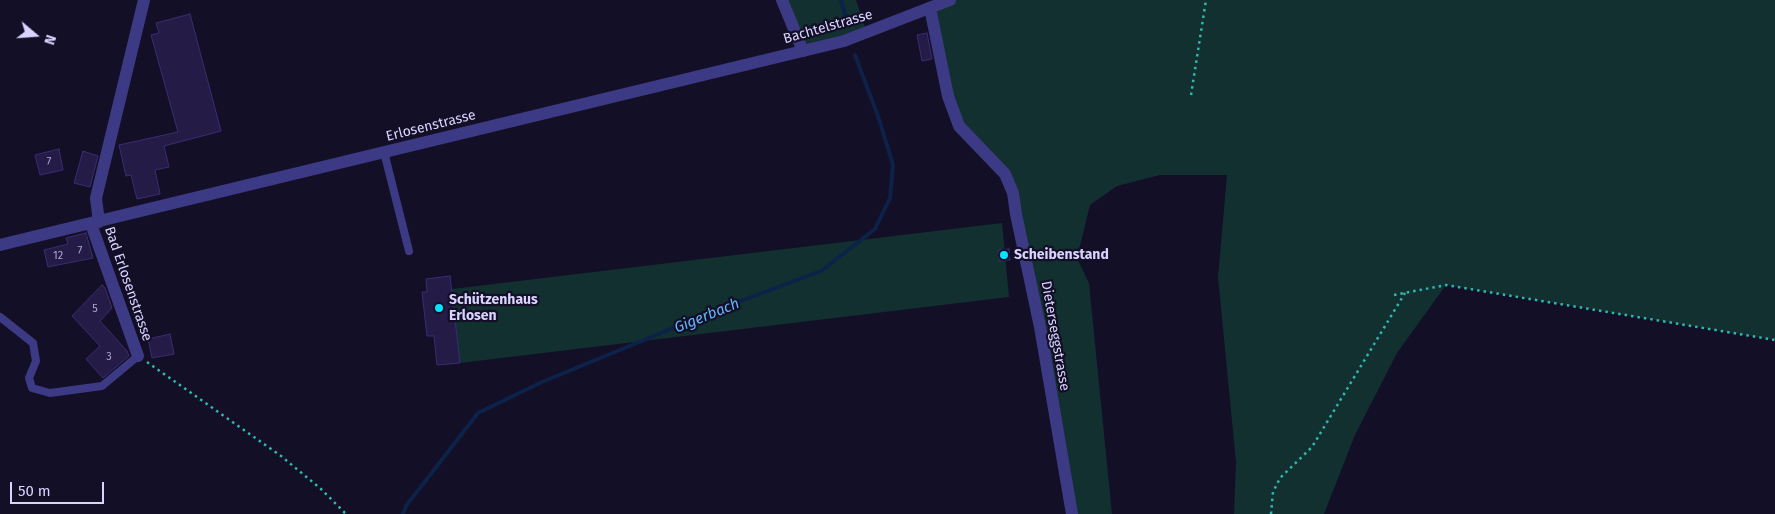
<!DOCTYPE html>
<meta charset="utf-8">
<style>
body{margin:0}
#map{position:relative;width:1775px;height:514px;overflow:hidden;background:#130f26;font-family:"Fira Sans",sans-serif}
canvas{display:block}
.north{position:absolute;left:10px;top:10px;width:50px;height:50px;-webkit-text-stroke:4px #130f26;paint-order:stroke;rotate:108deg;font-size:14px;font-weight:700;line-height:20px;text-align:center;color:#d9d4ff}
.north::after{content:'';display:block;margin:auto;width:18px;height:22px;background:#d9d4ff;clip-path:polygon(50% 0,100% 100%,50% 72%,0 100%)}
.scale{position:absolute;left:10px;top:482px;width:94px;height:22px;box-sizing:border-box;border:2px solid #d9d4ff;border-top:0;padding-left:6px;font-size:15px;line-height:18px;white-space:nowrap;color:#d9d4ff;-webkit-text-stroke:4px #130f26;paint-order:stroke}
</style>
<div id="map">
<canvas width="1775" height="514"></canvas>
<div class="north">N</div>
<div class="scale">50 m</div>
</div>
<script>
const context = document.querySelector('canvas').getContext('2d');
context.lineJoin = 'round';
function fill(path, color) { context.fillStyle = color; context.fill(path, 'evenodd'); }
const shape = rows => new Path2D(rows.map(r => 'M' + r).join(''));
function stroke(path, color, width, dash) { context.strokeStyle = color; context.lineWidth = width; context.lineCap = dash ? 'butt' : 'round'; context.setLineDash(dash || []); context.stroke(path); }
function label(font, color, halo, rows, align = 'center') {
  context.font = font + ' "Fira Sans",sans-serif'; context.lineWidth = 4.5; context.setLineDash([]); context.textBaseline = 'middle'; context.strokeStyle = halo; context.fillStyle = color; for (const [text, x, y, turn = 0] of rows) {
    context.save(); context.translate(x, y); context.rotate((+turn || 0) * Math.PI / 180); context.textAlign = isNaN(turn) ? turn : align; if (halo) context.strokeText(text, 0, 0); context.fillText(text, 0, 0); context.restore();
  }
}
fill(shape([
 [782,0,856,0,867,33,803,51],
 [950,0,1775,0,1775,340,1446,285,1397,353,1355,435,1324,514,1234,514,1236,462,1218,277,1227,175,1160,175,1117,186,1090,205,1077,258,1089,283,1112,514,1072,514,1013,193,959,126,930,8],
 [1002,223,1009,297,460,363,452,289]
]), '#12302f');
stroke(shape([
 [841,0,847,22],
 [403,514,406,506,478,413,542,382,722,308,821,271,875,229,890,198,893,165,879,119,855,55]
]), '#0c2248', 4);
const building = shape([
 [190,14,221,131,164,146,169,167,155,170,160,194,137,199,131,175,126,176,119,145,178,132,151,35,159,33,156,23,190,14],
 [927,33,932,59,922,61,917,35,927,33],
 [59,149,63,170,40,175,35,155,59,149],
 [83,151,98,156,90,187,74,183,83,151],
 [86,233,93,258,48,267,44,250,68,244,66,238,86,233],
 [1009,249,1010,260,999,261,998,250,1009,249],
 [450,276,460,363,437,365,434,336,427,336,422,292,427,292,426,279,450,276],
 [102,285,105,288,112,308,100,321,127,351,129,356,103,378,86,359,100,346,72,316,102,285],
 [170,334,174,354,152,358,148,339,170,334]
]);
fill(building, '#241b47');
stroke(building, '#3b2d73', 1);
stroke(shape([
 [1191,95,1206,0],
 [1394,295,1446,285,1775,340],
 [147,362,281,456,321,489,346,514],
 [1271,514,1273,492,1280,478,1312,447,1405,293]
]), '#2fb8b0', 2.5, [2.5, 4]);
stroke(shape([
 [384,152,409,251],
 [0,317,33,343,36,361,29,378,32,388,50,393,102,386,138,356]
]), '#3d3a85', 8);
stroke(shape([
 [782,0,803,51],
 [930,8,948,96,959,126,1005,174,1013,193,1016,214,1040,327,1072,514],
 [99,222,96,198,144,0],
 [91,224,138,356]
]), '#3d3a85', 12);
stroke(shape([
 [0,245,844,41,950,0]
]), '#3d3a85', 12);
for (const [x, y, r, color] of [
 [1004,255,5,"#00e5ff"],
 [439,308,5,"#00e5ff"]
]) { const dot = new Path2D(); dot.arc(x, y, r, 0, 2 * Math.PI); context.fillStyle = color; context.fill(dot); stroke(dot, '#130f26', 2); }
label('11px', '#aca6d1', null, [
 ["7",49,162],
 ["7",80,251],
 ["12",58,256],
 ["5",95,309],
 ["3",109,357]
]);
label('14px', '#d9d4ff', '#130f26', [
 ["Bachtelstrasse",828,27,-16],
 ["Erlosenstrasse",431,126,-14],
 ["Bad Erlosenstrasse",128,284,71],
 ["Dieterseggstrasse",1055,336,80]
]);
label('bold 14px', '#d9d4ff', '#130f26', [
 ["Scheibenstand",1014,255],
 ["Schützenhaus",449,300],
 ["Erlosen",449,316]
], 'left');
label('italic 15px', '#62b6ff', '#130f26', [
 ["Gigerbach",707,316,-22]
]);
</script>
